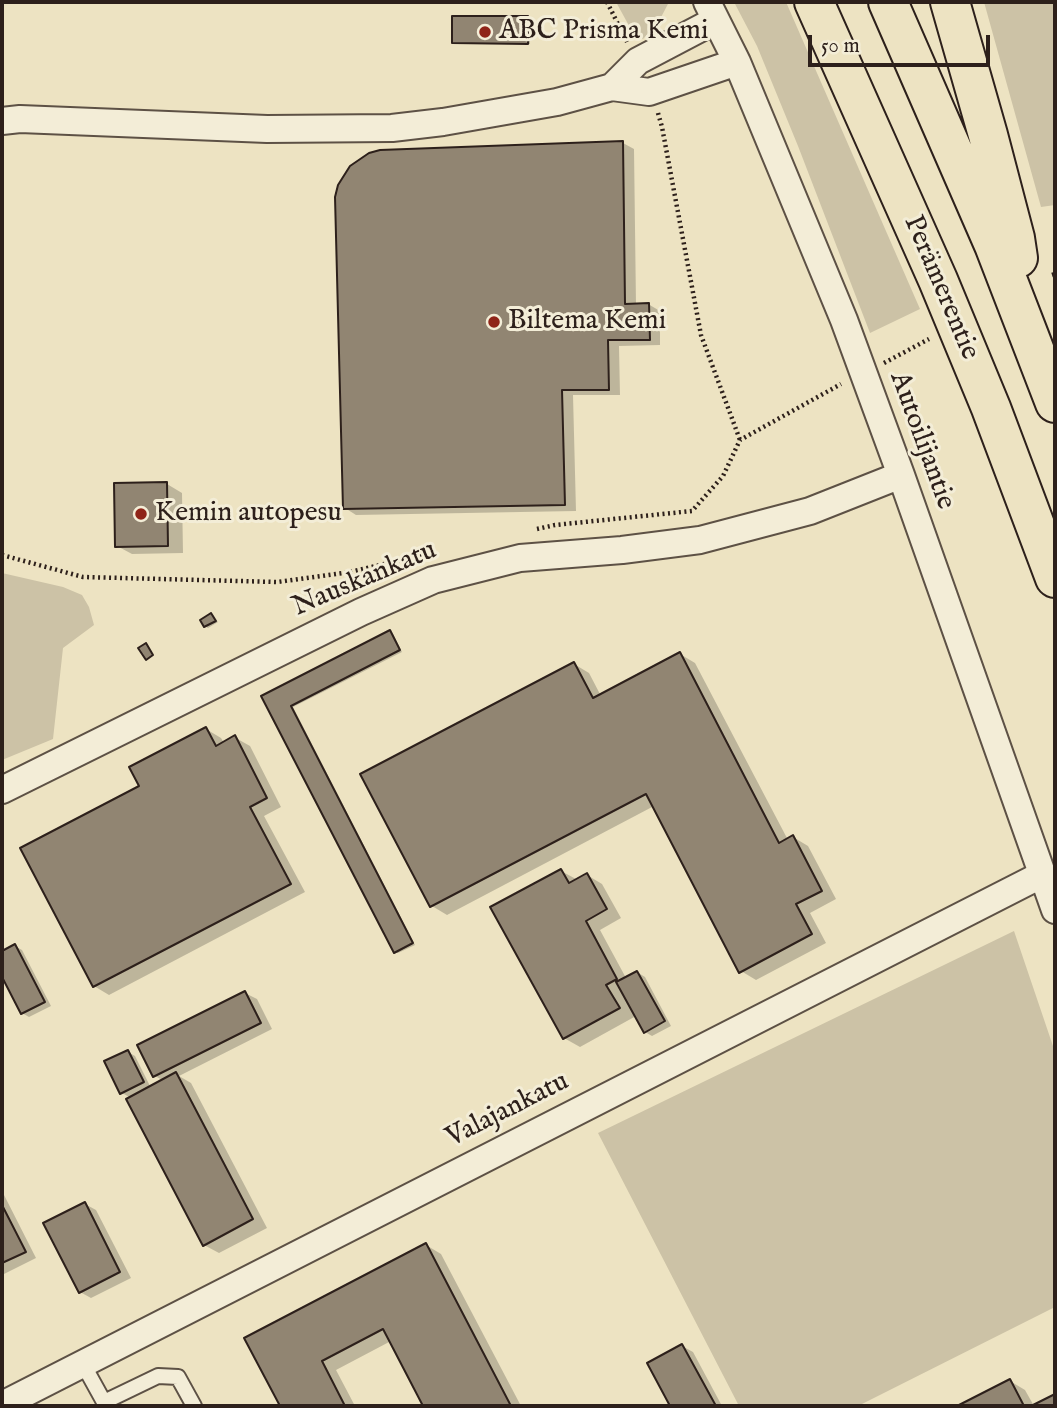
<!DOCTYPE html>
<meta charset="utf-8">
<style>
body{margin:0}
#map{position:relative;width:1057px;height:1408px;overflow:hidden;background:#ede3c2;font-family:"IM FELL English",serif}
canvas{display:block}
.frame{position:absolute;inset:0;border:4px solid #2d201b;pointer-events:none}
.scale{position:absolute;left:808px;top:35px;width:182px;height:32px;box-sizing:border-box;border:4px solid #2d201b;border-top:0;padding-left:9px;font-size:21px;line-height:24px;white-space:nowrap;color:#2d201b;-webkit-text-stroke:5px #f3edd7;paint-order:stroke}
</style>
<div id="map">
<canvas width="1057" height="1408"></canvas>
<div class="frame"></div>
<div class="scale">50 m</div>
</div>
<script>
const context = document.querySelector('canvas').getContext('2d');
context.lineJoin = 'round';
function fill(path, color) { context.fillStyle = color; context.fill(path, 'evenodd'); }
const shape = rows => new Path2D(rows.map(r => 'M' + r).join(''));
function stroke(path, color, width, dash) { context.strokeStyle = color; context.lineWidth = width; context.lineCap = dash ? 'butt' : 'round'; context.setLineDash(dash || []); context.stroke(path); }
function label(font, color, halo, rows, align = 'center') {
  context.font = font + ' "IM FELL English",serif'; context.lineWidth = 6; context.setLineDash([]); context.textBaseline = 'middle'; context.strokeStyle = halo; context.fillStyle = color; for (const [text, x, y, turn = 0] of rows) {
    context.save(); context.translate(x, y); context.rotate((+turn || 0) * Math.PI / 180); context.textAlign = isNaN(turn) ? turn : align; if (halo) context.strokeText(text, 0, 0); context.fillText(text, 0, 0); context.restore();
  }
}
fill(shape([
 [616,2,669,2,658,23,643,39,637,39,633,33],
 [734,2,786,2,920,309,870,333,798,146,757,46],
 [984,2,1055,2,1055,205,1041,207],
 [2,573,63,587,82,595,89,607,94,625,63,648,53,739,2,760],
 [1014,931,1055,1052,1055,1307,858,1406,739,1406,598,1133]
]), '#ccc2a6');
fill(shape([
 [527,18,530,20,530,44,457,44,453,42],
 [623,143,634,149,636,305,648,304,660,311,660,345,619,346,620,395,573,395,576,511,356,515,345,508],
 [167,484,182,493,183,553,132,554,117,546],
 [211,615,218,622,208,628,205,626],
 [390,632,393,634,402,652,293,707,415,945,398,953,395,952,264,697],
 [680,654,695,663,788,840,793,837,808,846,836,899,810,913,826,943,756,980,741,971,654,806,447,915,432,906,574,664,589,673,601,696],
 [206,729,221,738,224,743,234,737,250,746,281,807,264,816,305,892,109,995,94,986,142,787],
 [561,871,576,879,587,875,602,884,621,918,600,930,626,978,637,972,645,977,671,1026,652,1036,645,1032,636,1016,580,1047,564,1038],
 [15,946,22,950,51,1006,29,1017,22,1013,2,973,2,953],
 [245,993,257,999,272,1029,179,1076,191,1083,267,1228,219,1253,204,1245,131,1098,122,1093,128,1052,135,1056,151,1088,164,1081,155,1076],
 [2,1191,36,1258,4,1274,2,1273],
 [85,1204,96,1210,131,1278,91,1298,80,1292],
 [426,1245,441,1254,521,1406,425,1406,391,1341,336,1370,355,1406,282,1406,247,1339],
 [682,1346,693,1352,722,1406,672,1406,649,1364],
 [1010,1381,1025,1390,1034,1406,961,1406]
]), '#0003');
const building = shape([
 [452,16,528,16,528,44,452,43,452,16],
 [623,141,625,304,649,303,650,340,608,340,609,390,562,390,565,505,343,509,335,197,338,185,350,166,369,153,380,150,623,141],
 [167,482,168,546,115,547,114,483,167,482],
 [211,613,216,621,204,627,200,620,211,613],
 [390,630,400,650,291,706,413,943,394,953,261,696,390,630],
 [146,643,153,655,146,660,138,648,146,643],
 [680,652,779,843,793,835,822,891,796,904,812,934,739,973,646,794,430,907,360,774,574,662,593,698,680,652],
 [206,727,216,746,235,735,267,798,250,807,291,884,93,987,20,848,139,786,129,767,206,727],
 [561,869,569,883,587,873,607,909,586,921,617,979,606,985,620,1008,563,1039,490,907,561,869],
 [15,944,45,1002,21,1014,2,977,2,951,15,944],
 [637,971,665,1021,644,1033,616,982,637,971],
 [245,991,261,1023,153,1077,137,1045,245,991],
 [128,1050,144,1082,120,1094,104,1061,128,1050],
 [176,1072,253,1219,203,1246,126,1099,176,1072],
 [85,1202,120,1272,79,1293,43,1223,85,1202],
 [2,1205,26,1252,2,1263,2,1205],
 [426,1243,511,1406,423,1406,383,1329,322,1361,345,1406,280,1406,244,1338,426,1243],
 [682,1344,716,1406,670,1406,647,1363,682,1344],
 [1010,1379,1024,1406,957,1406,1010,1379],
 [1055,1394,1055,1406,1031,1406,1055,1394]
]);
fill(building, '#918572');
stroke(building, '#2d201b', 2);
const service = shape([
 [83,1364,104,1402,158,1376,178,1377,194,1406]
]);
const minor = shape([
 [707,2,737,62,844,320,901,475,1055,910],
 [612,87,638,61,716,20],
 [2,121,20,119,267,129,392,128,443,122,557,102,612,87,649,92,737,62],
 [2,790,361,612,433,580,520,558,622,550,700,540,810,511,901,475],
 [2,1405,1043,874]
]);
const motorway = shape([
 [814,2,938,280,991,408,1055,578],
 [888,2,994,245,1055,403],
 [950,2,988,135,1015,238,1018,258]
]);
stroke(service, '#5d5145', 18);
stroke(minor, '#5d5145', 30);
stroke(motorway, '#2d201b', 42);
stroke(shape([
 [607,2,627,42],
 [658,113,662,127,701,335,740,440],
 [1052,275,1055,274],
 [884,363,929,339],
 [537,529,555,525,692,511,723,476,740,440,841,384],
 [2,555,83,577,277,582,350,572,422,555]
]), '#2d201b', 4.5, [2, 3.5]);
stroke(service, '#f3edd7', 14);
stroke(minor, '#f3edd7', 26);
stroke(motorway, '#ede3c2', 38);
for (const [x, y, r, color] of [
 [485,32,7,"#8f2418"],
 [494,322,7,"#8f2418"],
 [141,514,7,"#8f2418"]
]) { const dot = new Path2D(); dot.arc(x, y, r, 0, 2 * Math.PI); context.fillStyle = color; context.fill(dot); stroke(dot, '#f3edd7', 2.5); }
label('28px', '#2d201b', '#f3edd7', [
 ["ABC Prisma Kemi",499,32],
 ["Biltema Kemi",508,322],
 ["Kemin autopesu",155,514]
], 'left');
label('28px', '#2d201b', '#f3edd7', [
 ["Perämerentie",940,288,67],
 ["Autoilijantie",921,441,70],
 ["Nauskankatu",365,580,-23],
 ["Valajankatu",508,1111,-27]
]);
</script>
